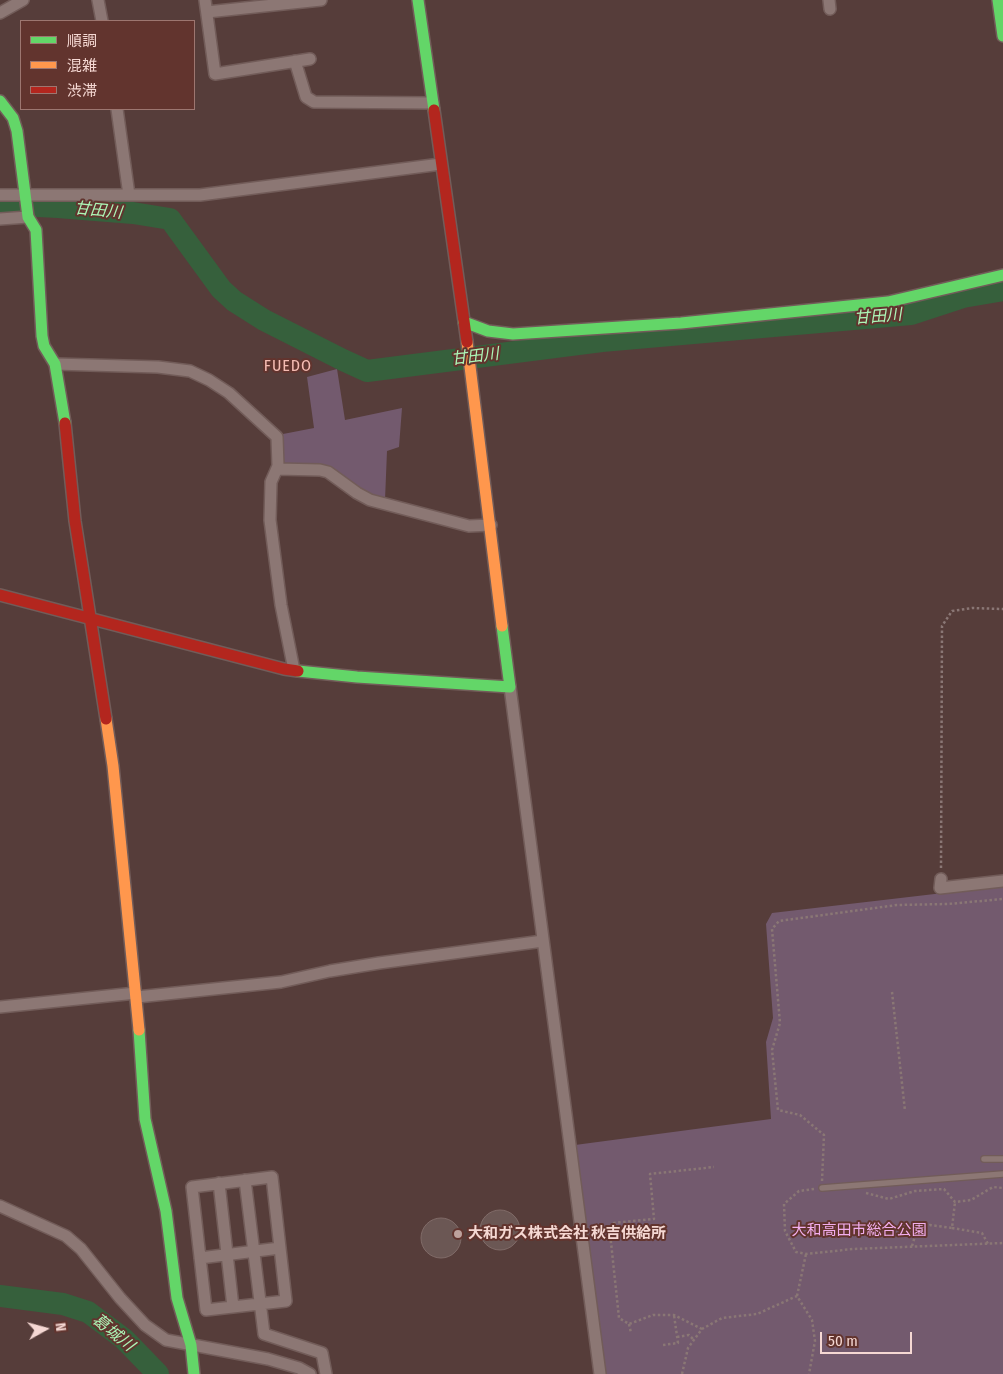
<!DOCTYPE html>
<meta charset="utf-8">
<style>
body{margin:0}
#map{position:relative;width:1003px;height:1374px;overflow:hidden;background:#563d3a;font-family:"Fira Sans Condensed","Noto Sans JP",sans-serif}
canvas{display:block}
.legend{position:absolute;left:20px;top:20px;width:175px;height:90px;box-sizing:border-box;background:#62342e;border:1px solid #9d7670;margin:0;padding:6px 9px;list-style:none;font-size:15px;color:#f5d8d3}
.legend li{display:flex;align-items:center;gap:10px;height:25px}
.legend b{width:25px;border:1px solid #9d7670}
.north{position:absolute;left:20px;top:1304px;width:50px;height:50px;-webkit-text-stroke:4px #62342e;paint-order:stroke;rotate:83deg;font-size:14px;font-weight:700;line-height:20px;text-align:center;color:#f5d8d3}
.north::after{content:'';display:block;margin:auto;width:18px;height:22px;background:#f5d8d3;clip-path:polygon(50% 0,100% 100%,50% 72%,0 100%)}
.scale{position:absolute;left:820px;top:1332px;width:92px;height:22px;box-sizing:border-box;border:2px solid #f5d8d3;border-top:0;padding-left:6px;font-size:15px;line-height:18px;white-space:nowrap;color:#f5d8d3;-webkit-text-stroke:4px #62342e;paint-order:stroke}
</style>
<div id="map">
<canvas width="1003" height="1374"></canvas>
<ul class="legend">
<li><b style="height:6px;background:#63d668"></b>順調</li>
<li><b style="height:6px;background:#ff974d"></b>混雑</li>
<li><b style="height:6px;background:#b3261e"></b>渋滞</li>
</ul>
<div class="north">N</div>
<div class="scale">50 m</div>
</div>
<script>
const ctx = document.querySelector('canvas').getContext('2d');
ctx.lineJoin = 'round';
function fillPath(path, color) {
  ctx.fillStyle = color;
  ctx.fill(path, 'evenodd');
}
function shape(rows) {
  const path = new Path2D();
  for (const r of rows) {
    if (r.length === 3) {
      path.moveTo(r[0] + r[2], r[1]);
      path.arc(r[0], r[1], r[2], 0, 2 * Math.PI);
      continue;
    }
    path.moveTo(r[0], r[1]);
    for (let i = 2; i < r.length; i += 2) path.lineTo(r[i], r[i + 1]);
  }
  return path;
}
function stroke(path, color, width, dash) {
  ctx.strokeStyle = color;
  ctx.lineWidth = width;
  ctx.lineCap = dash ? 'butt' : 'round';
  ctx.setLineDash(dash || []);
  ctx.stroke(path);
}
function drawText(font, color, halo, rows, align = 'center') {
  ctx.font = font + ' "Fira Sans Condensed","Noto Sans JP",sans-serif';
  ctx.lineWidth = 4;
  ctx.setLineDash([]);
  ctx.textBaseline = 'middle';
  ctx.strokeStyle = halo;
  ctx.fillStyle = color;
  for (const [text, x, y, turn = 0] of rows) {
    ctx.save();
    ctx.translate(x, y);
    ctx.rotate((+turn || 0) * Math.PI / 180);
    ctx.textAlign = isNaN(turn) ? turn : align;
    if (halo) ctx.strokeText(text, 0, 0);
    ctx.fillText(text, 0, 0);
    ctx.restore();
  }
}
const green = shape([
 [337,369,345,420,402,408,399,447,387,451,385,500,364,491,329,466,284,464,283,459,283,434,314,428,307,377],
 [1003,886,1003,1374,606,1374,575,1145,771,1119,766,1042,773,1018,766,924,772,913]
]);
const river = shape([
 [0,206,19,205,58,207,133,213,170,219,221,289,234,301,264,320,343,360,367,371,602,341,911,314,963,297,1003,290],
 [0,1296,63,1304,88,1312,124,1339,158,1374]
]);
const building = shape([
 [500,1230,20],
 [441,1238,20]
]);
const path = shape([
 [941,868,942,626,952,611,972,608,1003,609],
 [892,992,905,1111],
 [822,1181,824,1135,800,1115,778,1110,772,1050,780,1023,772,929,779,921,897,905,948,904,1003,899],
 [814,1189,799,1191,784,1204,785,1231,796,1252,806,1254,853,1249,1003,1243],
 [866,1193,889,1199,915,1191,944,1189,955,1202,971,1200,993,1187,1003,1188],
 [952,1228,982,1233,988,1244],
 [912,1246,917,1230,930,1225,952,1228,955,1202],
 [797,1296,806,1254],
 [629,1324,631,1333],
 [702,1329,674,1315,653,1315,629,1324,619,1318,610,1233,614,1223,654,1219,650,1174,714,1167],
 [677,1337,689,1335,693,1339],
 [663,1345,678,1343,674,1315],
 [682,1374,688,1348,702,1329,722,1318,757,1314,797,1296,812,1320,815,1341,809,1374]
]);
const lane = shape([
 [984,1159,1003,1159],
 [822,1188,1003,1174]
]);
const street = shape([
 [98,0,102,21],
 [205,0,215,74,310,59],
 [829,0,830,9],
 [207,12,321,0],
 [0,13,23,0],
 [295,61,306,97,314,102,433,103],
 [117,109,129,195],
 [0,195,200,195,441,164],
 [0,219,28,217],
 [55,364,158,367,190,371,209,380,229,393,277,437,278,466,271,482,270,520,281,605,294,670],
 [277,469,320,470,328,472,357,493,370,500,469,526,491,525],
 [510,687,600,1374],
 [941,879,940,888,1003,881],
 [137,997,281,982,330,971,379,963,543,941],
 [0,1007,136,993],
 [272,1177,286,1301,206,1310,192,1187,272,1177],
 [245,1180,264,1334,322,1353,326,1374],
 [219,1183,233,1307],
 [0,1206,66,1236,81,1249,120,1298,145,1325,166,1340,268,1359,299,1368,310,1374],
 [200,1258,280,1248]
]);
const fast = shape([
 [418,0,434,110],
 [998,0,1003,36],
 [0,101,13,118,17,131,28,217,36,230,42,336,44,346,55,364,65,423],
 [464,322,488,331,513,334,681,323,888,302,1003,275],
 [298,671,357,677,510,687,502,626],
 [139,1030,145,1119,166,1211,177,1298,191,1345,194,1374]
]);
const slow = shape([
 [467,342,502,626],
 [106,719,113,766,139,1030]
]);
const jam = shape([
 [434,110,467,342],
 [65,423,75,521,106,719],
 [0,595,284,669,298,671]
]);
const markers = [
 [458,1234,5,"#bda29d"]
];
const parkNames = [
 ["大和高田市総合公園",859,1231]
];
const poiNames = [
 ["大和ガス株式会社 秋吉供給所",468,1234]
];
const waterNames = [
 ["甘田川",98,211,6],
 ["甘田川",878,317,-5],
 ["甘田川",475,357,-7],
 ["葛城川",113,1333,39]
];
const neighbourhoodNames = [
 ["FUEDO",288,367]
];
fillPath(green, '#735a6e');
stroke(river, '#36603c', 22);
fillPath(building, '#6b5754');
stroke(building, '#806b68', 1);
stroke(lane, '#725c59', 8);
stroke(street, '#725c59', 14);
stroke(fast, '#725c59', 14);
stroke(slow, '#725c59', 14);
stroke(jam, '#725c59', 14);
stroke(path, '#8a7775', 2.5, [2.5, 2.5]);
stroke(lane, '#8c7774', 5.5);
stroke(street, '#8c7774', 11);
stroke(fast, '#63d668', 11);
stroke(slow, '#ff974d', 11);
stroke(jam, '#b3261e', 11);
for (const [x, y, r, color] of markers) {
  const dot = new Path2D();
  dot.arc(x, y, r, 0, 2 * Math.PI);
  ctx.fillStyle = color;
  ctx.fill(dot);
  stroke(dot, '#62342e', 2);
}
drawText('15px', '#f2aeee', '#62342e', parkNames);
drawText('bold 15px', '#f5d8d3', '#62342e', poiNames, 'left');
drawText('italic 16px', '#acf6b7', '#62342e', waterNames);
ctx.letterSpacing = '1px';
drawText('16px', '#f5bcb3', '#62342e', neighbourhoodNames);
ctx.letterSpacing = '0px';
</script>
